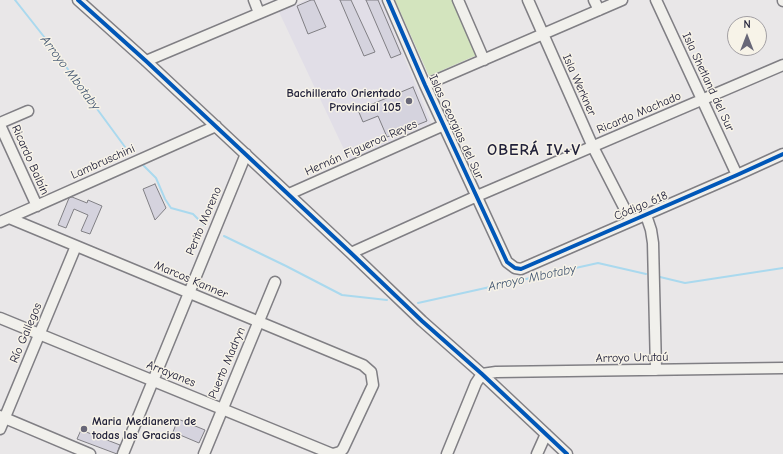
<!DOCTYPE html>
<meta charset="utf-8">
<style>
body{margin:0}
#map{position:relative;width:783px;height:454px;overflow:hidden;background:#e9e7e8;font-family:"Comic Neue",sans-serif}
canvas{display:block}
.north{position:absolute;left:727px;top:16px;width:40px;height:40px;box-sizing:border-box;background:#f7f3e8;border:1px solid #a29fa3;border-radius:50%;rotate:0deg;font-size:11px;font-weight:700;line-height:16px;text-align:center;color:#22223b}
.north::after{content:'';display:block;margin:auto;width:14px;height:18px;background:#686778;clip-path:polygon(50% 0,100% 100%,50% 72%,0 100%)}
</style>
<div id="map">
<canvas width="783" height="454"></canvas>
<div class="north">N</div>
</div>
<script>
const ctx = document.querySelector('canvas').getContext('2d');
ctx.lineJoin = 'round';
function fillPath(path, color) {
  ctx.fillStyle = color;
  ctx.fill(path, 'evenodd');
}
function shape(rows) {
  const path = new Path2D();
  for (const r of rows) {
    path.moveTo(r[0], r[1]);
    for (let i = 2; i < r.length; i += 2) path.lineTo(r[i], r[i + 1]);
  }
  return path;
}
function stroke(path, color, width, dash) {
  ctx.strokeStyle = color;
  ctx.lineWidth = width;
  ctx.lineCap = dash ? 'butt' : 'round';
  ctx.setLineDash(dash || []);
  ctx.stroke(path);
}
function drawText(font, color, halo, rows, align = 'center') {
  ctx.font = font + ' "Comic Neue",sans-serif';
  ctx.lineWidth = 3;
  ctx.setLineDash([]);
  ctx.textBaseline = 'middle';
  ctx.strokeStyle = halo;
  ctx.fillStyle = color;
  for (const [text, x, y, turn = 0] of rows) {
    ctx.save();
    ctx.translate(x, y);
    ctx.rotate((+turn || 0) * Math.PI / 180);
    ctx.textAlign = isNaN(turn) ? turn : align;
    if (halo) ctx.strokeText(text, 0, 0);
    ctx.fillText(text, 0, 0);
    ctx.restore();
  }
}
const built = shape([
 [306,0,381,0,431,123,349,160,279,12]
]);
const green = shape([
 [395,0,453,0,477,55,429,76]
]);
const stream = shape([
 [15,0,45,38,125,147],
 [142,164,156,178,165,199,171,208,193,214,204,225],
 [224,236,286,266,342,295,387,300],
 [660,277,685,283,783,268],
 [418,303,598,263,646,274]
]);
const building = shape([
 [311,0,314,0,326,27,308,34,297,6,311,0],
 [340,0,351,0,375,52,364,56,340,0],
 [366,0,378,0,401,54,391,58,366,0],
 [413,87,427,121,387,137,378,116,363,122,358,110,413,87],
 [155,184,166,208,155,220,143,189,155,184],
 [72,197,87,203,88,200,102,206,90,234,81,231,88,215,74,209,66,228,58,225,69,198,72,197],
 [178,419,205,430,199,443,173,432,178,419],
 [81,430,120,445,117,454,77,439,81,430]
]);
const minor = shape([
 [78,0,146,61,351,253,422,321,482,374,567,454],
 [254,0,259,13],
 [388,0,425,85,507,262,515,268,521,269,737,175,783,154],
 [458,0,484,60],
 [528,0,593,147,631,221],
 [594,0,599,10],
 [656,0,737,175],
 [783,0,783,1],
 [146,61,291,0],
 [425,85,622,0],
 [0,123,28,111],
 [0,125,37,206],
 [289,194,444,125],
 [646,215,651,230,653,243,656,370],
 [9,218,363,365,371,372,373,385,343,449,340,452,333,454],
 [0,222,216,126],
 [351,253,477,196,783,65],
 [0,318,332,454],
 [482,374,496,372,783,368],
 [0,416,90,454],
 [0,429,76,246],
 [123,454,246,154],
 [204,454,275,282],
 [447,454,476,383,482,374],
 [537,454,546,434]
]);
const cycleway = shape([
 [78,0,146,61,351,253,422,321,482,374,567,454],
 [388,0,425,85,507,262,515,268,521,269,737,175,783,154]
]);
const markers = [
 [409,101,4,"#686778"],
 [84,429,4,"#686778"]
];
const streetNames = [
 ["Isla Shetland del Sur",708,82,65],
 ["Isla Werkner",579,85,66],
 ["Ricardo Machado",639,113,-23],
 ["Islas Georgias del Sur",456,127,65],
 ["Hernán Figueroa Reyes",361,148,-24],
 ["Ricardo Balbín",30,160,66],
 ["Lambruschini",103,162,-24],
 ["Código 618",641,206,-23],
 ["Perito Moreno",204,221,-67],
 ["Marcos Kanner",191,280,23],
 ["Río Gallegos",26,333,-67],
 ["Arroyo Urutaú",632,358,-1],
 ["Puerto Madryn",227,363,-67],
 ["Arrayanes",171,374,22]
];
const poiNames = [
 ["Bachillerato Orientado",401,94],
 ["Provincial 105",401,108],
 ["Maria Medianera de",92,422,"left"],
 ["todas las Gracias",92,436,"left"]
];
const waterNames = [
 ["Arroyo Mbotaby",70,73,53],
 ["Arroyo Mbotaby",532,278,-12]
];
const districtNames = [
 ["OBERÁ IV+V",534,150]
];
fillPath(built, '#e1dee7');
fillPath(green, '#d3e4be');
stroke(stream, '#aad9ee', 2);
fillPath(building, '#d5d3de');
stroke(building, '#807f84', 1);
stroke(minor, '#807f84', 13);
stroke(minor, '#f1f0ec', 10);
stroke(cycleway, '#0057b8', 4);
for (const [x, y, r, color] of markers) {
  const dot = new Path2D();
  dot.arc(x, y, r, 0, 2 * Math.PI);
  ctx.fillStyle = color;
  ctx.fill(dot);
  stroke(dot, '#f7f3e8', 1.5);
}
drawText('12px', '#22223b', '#f7f3e8', streetNames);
drawText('bold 12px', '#22223b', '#f7f3e8', poiNames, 'right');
drawText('italic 13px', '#435772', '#f7f3e8', waterNames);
ctx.letterSpacing = '1px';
drawText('bold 16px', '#22223b', '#f7f3e8', districtNames);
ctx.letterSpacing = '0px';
</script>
